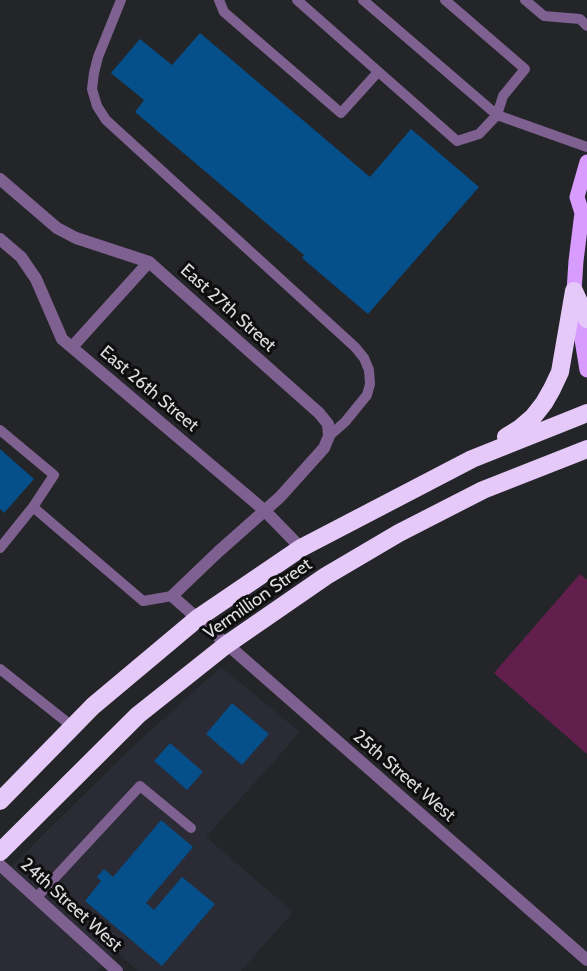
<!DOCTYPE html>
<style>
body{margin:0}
canvas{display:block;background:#242528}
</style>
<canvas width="587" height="971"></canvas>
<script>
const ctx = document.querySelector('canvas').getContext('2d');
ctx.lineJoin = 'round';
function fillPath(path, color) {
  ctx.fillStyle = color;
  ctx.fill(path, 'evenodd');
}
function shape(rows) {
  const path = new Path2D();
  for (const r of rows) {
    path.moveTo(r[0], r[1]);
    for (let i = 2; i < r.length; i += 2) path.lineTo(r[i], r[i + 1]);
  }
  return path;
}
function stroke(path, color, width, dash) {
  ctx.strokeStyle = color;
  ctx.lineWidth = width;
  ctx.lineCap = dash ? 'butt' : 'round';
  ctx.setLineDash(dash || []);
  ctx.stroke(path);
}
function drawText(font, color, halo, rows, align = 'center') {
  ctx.font = font + ' Cabin,sans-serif';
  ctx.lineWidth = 6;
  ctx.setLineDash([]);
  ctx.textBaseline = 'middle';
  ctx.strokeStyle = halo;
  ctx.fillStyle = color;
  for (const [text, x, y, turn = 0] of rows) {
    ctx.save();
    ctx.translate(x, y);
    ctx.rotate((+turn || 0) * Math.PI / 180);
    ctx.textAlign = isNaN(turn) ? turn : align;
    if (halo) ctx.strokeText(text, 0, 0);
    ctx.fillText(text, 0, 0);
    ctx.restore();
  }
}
const built = shape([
 [221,667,300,732,206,837,293,912,241,971,138,971,117,952,97,971,0,971,0,875,12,866,127,752]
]);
const green = shape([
 [580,574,587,580,587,754,494,673]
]);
const building = shape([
 [200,33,370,177,411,129,479,187,368,314,302,258,304,255,135,112,144,100,111,73,140,39,172,65],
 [0,449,34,479,4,513,0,509],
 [232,703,269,734,242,765,206,734],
 [170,743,203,772,187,790,154,761],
 [161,820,193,847,146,903,154,910,182,877,215,904,162,966,85,901,101,881,97,877,104,869,113,877]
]);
const lane = shape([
 [121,0,98,57,94,73,92,89,97,106,106,120,355,347,364,358,369,370,370,384,367,395,345,422,329,436],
 [219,0,224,12,341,113,378,72],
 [297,0,457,141,479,134,497,115,503,96,525,69,445,0],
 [363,0,497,115,587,147],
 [525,0,544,16,580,19,587,26],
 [0,430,54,475,33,507,0,548],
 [33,507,143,601,172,596],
 [0,669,73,727],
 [36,898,140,786,191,828]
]);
const street = shape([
 [0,179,57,228,76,238,149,262,319,413,328,424,329,436,324,448,280,497,218,552,172,596,587,960],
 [0,239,21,257,36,279,62,339,264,510,301,548],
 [72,347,149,262],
 [0,865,117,971]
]);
const primary = shape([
 [587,162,577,197,582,213,576,261,574,291,587,370]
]);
const highway = shape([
 [574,291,587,319],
 [506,437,519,429,533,417,544,403,552,389,560,372,574,291],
 [0,801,93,706,198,618,301,548,472,459,587,413],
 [0,852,138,715,226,645,326,576,399,533,483,490,587,449]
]);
const streetNames = [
 ["East 27th Street",228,308,42],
 ["East 26th Street",149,389,40],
 ["Vermillion Street",258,599,-35],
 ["25th Street West",404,776,41],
 ["24th Street West",71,905,42]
];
fillPath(built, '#2a2b34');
fillPath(green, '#621f4e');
fillPath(building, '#054f8a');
stroke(lane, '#7e6190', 10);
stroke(street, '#7e6190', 12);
stroke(primary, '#d89bfe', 15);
stroke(highway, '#e5c9f9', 18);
drawText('18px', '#dcdddf', '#0e0e0f', streetNames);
</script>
